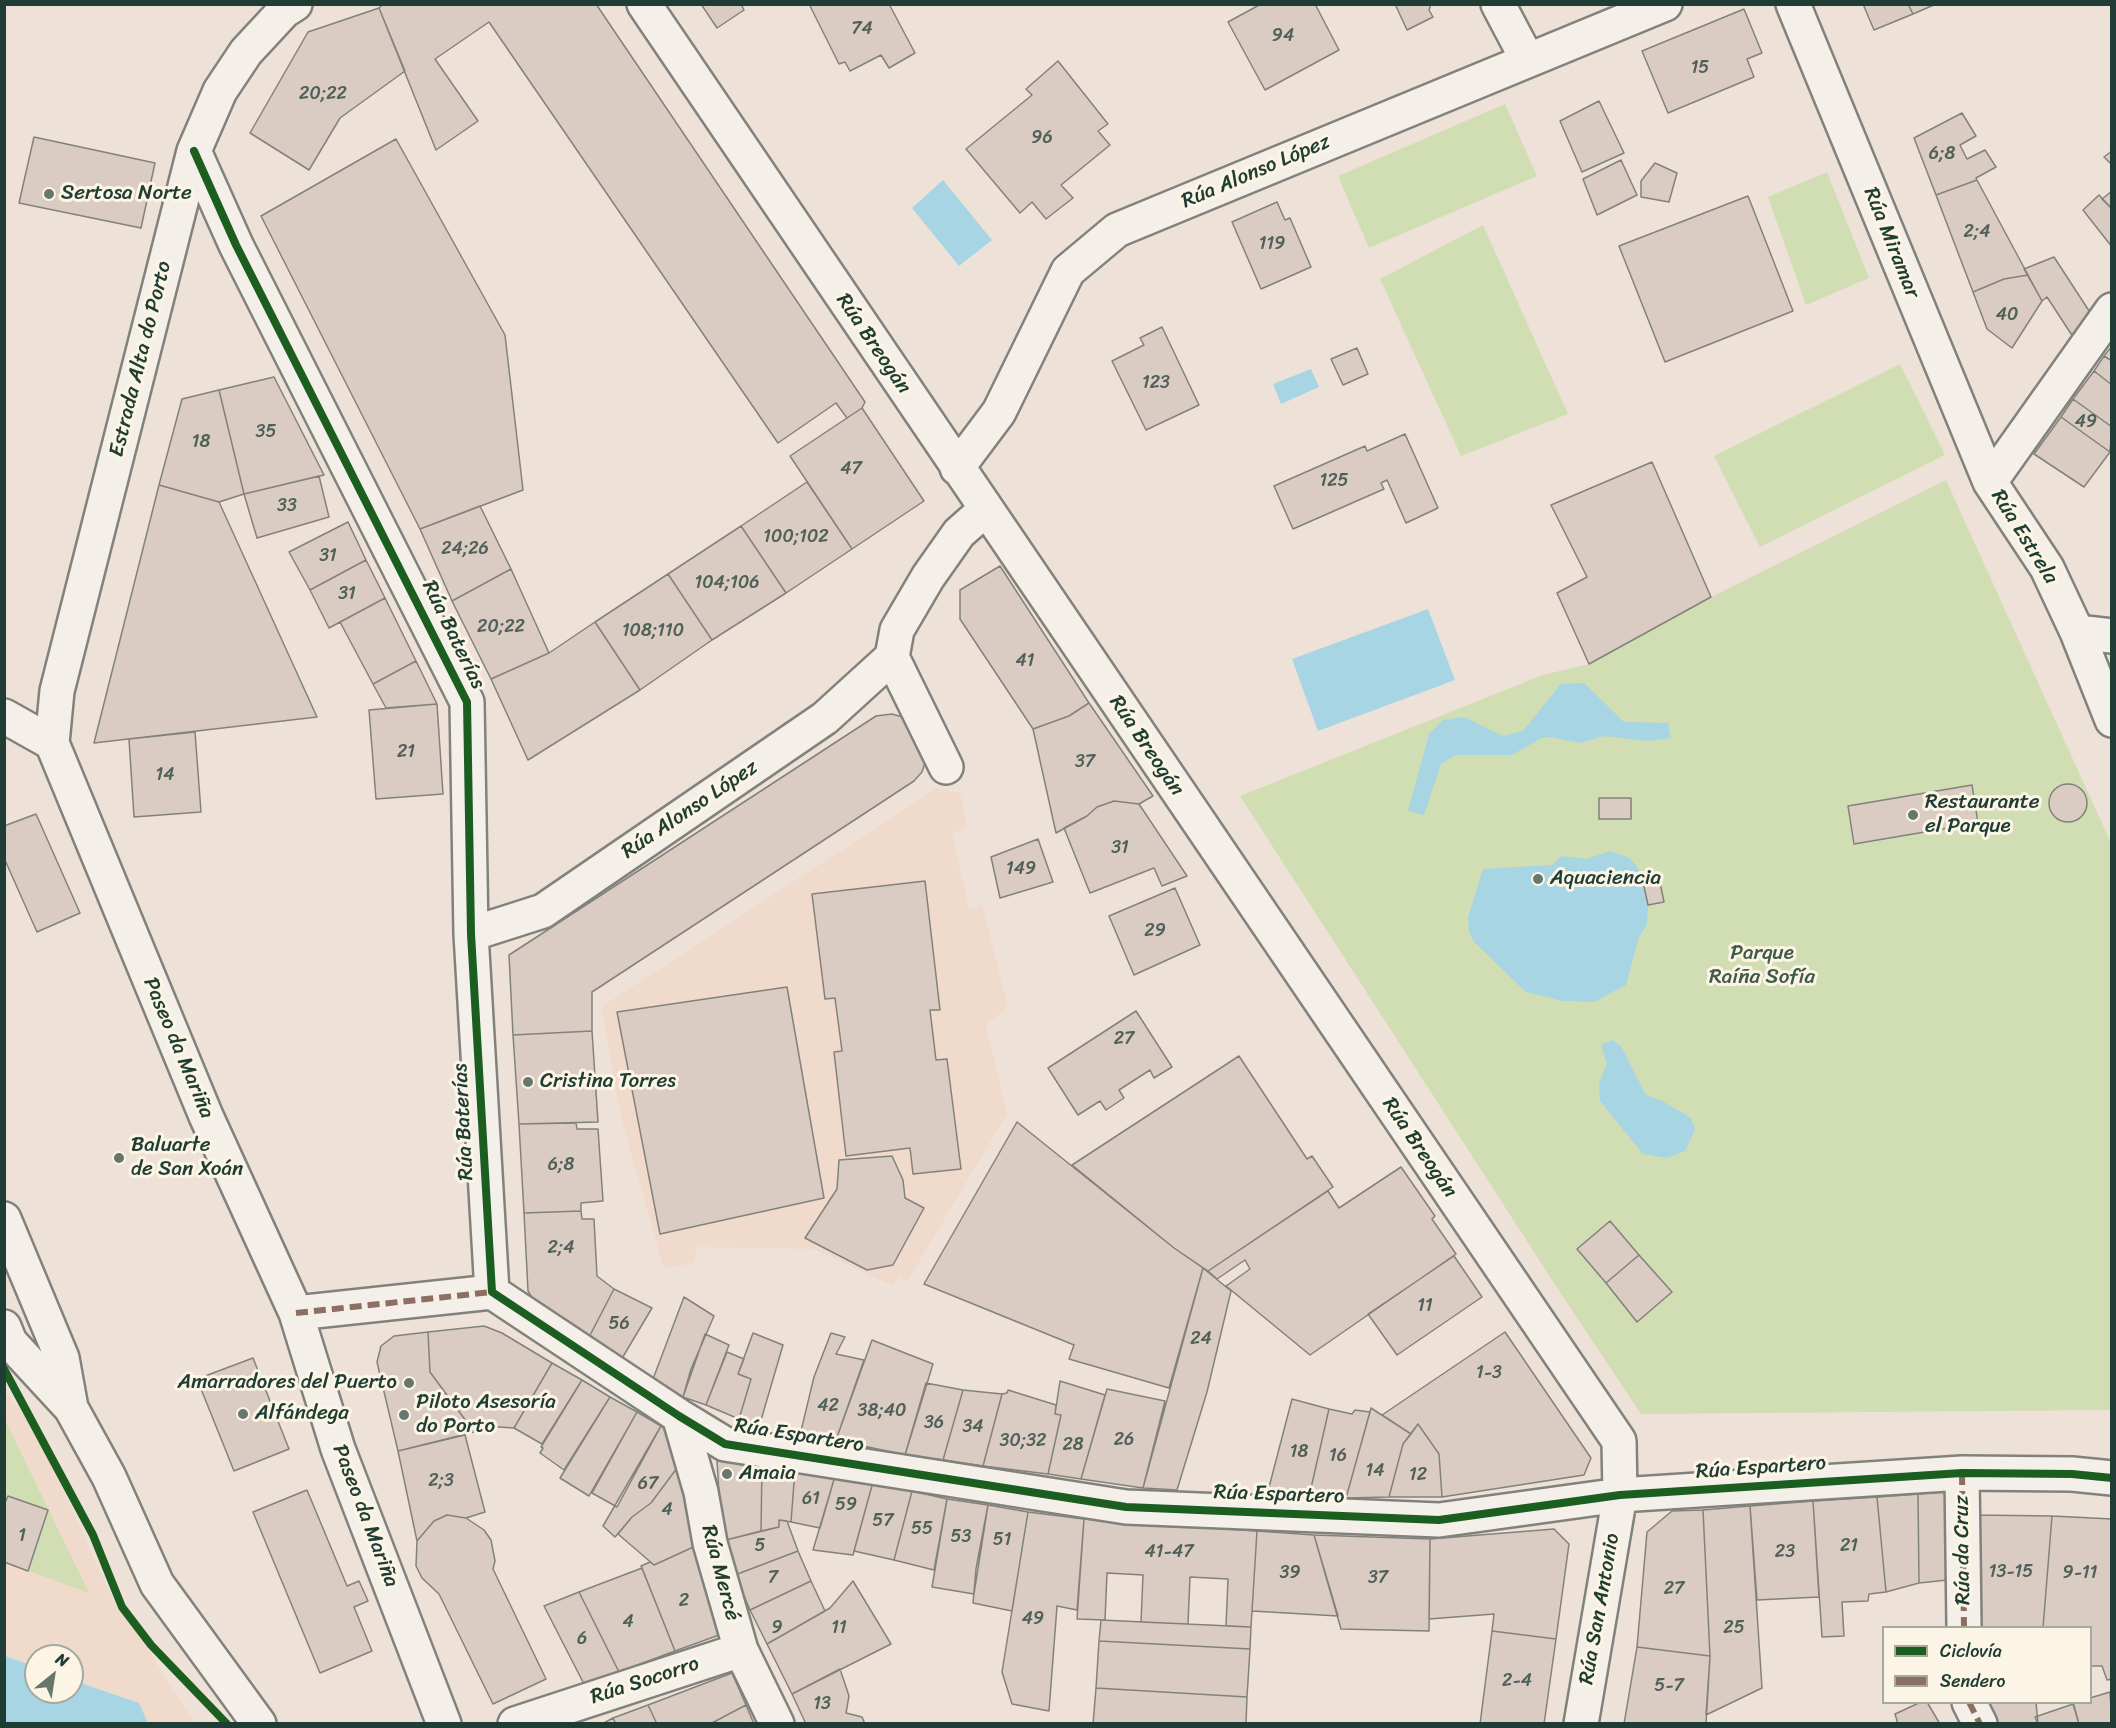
<!DOCTYPE html>
<meta charset="utf-8">
<style>
body{margin:0}
#map{position:relative;width:2116px;height:1728px;overflow:hidden;background:#eee2d8;font-family:Sriracha,sans-serif}
canvas{display:block}
.frame{position:absolute;inset:0;border:6px solid #1f3d34;pointer-events:none}
.legend{position:absolute;left:1882px;top:1626px;width:210px;height:78px;box-sizing:border-box;background:#fcf5e5;border:2px solid #a4ab9e;margin:0;padding:8px 10px;list-style:none;font-size:18px;color:#1f3d34}
.legend li{display:flex;align-items:center;gap:12px;height:30px}
.legend b{width:30px;border:2px solid #a4ab9e}
.north{position:absolute;left:24px;top:1644px;width:60px;height:60px;box-sizing:border-box;background:#fcf5e5;border:2px solid #a4ab9e;border-radius:50%;rotate:30deg;font-size:16px;font-weight:700;line-height:24px;text-align:center;color:#1f3d34}
.north::after{content:'';display:block;margin:auto;width:21px;height:27px;background:#67776d;clip-path:polygon(50% 0,100% 100%,50% 72%,0 100%)}
</style>
<div id="map">
<canvas width="2116" height="1728"></canvas>
<div class="frame"></div>
<ul class="legend">
<li><b style="height:8px;background:#1b5e20"></b>Ciclovía</li>
<li><b style="height:8px;background:#8d6e63"></b>Sendero</li>
</ul>
<div class="north">N</div>
</div>
<script>
const ctx = document.querySelector('canvas').getContext('2d');
ctx.lineJoin = 'round';
function fillPath(path, color) {
  ctx.fillStyle = color;
  ctx.fill(path, 'evenodd');
}
function shape(rows) {
  const path = new Path2D();
  for (const r of rows) {
    if (r.length === 3) {
      path.moveTo(r[0] + r[2], r[1]);
      path.arc(r[0], r[1], r[2], 0, 2 * Math.PI);
      continue;
    }
    path.moveTo(r[0], r[1]);
    for (let i = 2; i < r.length; i += 2) path.lineTo(r[i], r[i + 1]);
  }
  return path;
}
function stroke(path, color, width, dash) {
  ctx.strokeStyle = color;
  ctx.lineWidth = width;
  ctx.lineCap = dash ? 'butt' : 'round';
  ctx.setLineDash(dash || []);
  ctx.stroke(path);
}
function drawText(font, color, halo, rows, align = 'center') {
  ctx.font = font + ' Sriracha,sans-serif';
  ctx.lineWidth = 6;
  ctx.setLineDash([]);
  ctx.textBaseline = 'middle';
  ctx.strokeStyle = halo;
  ctx.fillStyle = color;
  for (const [text, x, y, turn = 0] of rows) {
    ctx.save();
    ctx.translate(x, y);
    ctx.rotate((+turn || 0) * Math.PI / 180);
    ctx.textAlign = isNaN(turn) ? turn : align;
    if (halo) ctx.strokeText(text, 0, 0);
    ctx.fillText(text, 0, 0);
    ctx.restore();
  }
}
const built = shape([
 [937,788,960,793,967,826,952,834,969,909,982,905,1008,1007,986,1025,1007,1114,907,1282,899,1275,893,1286,814,1249,697,1247,693,1263,664,1269,622,1121,601,1007],
 [4,1391,35,1427,114,1603,151,1654,194,1723,148,1723,139,1703,72,1680,72,1656,36,1656,36,1667,5,1656]
]);
const green = shape([
 [1505,104,1537,176,1369,248,1338,176],
 [1827,172,1869,278,1806,305,1768,197],
 [1483,225,1568,414,1461,456,1380,279],
 [1900,364,1945,455,1760,547,1714,456],
 [1946,480,2111,843,2111,1410,1641,1414,1552,1280,1240,796,1543,675,1589,664,1711,597],
 [5,1420,89,1593,5,1562]
]);
const water = shape([
 [943,180,992,240,959,266,912,208],
 [1311,369,1319,387,1281,404,1273,384],
 [1428,609,1455,680,1318,731,1292,659],
 [1584,683,1624,722,1668,723,1671,738,1648,741,1604,736,1580,743,1550,737,1542,738,1512,755,1455,755,1441,764,1424,815,1408,811,1429,734,1443,720,1464,717,1503,736,1523,731,1561,684],
 [1611,851,1629,858,1638,868,1648,905,1647,924,1639,937,1626,985,1594,1002,1563,1001,1526,992,1474,942,1469,932,1468,917,1483,869,1552,865,1562,856,1586,859],
 [1612,1040,1621,1046,1646,1095,1662,1101,1691,1118,1695,1130,1685,1151,1667,1158,1643,1154,1600,1101,1599,1083,1607,1064,1601,1045],
 [5,1656,36,1667,36,1692,72,1692,72,1680,139,1703,148,1723,5,1723]
]);
const building = shape([
 [383,4,596,4,865,402,862,408,847,418,836,403,778,443,489,22,435,59,478,121,436,150,379,8,383,4],
 [701,4,741,4,744,10,717,28,701,4],
 [809,4,889,4,915,53,889,68,881,55,850,71,845,62,839,64,809,4],
 [1261,4,1315,4,1339,50,1265,90,1228,22,1261,4],
 [1395,4,1431,4,1429,10,1433,17,1407,30,1395,4],
 [1863,4,1908,4,1913,14,1874,30,1863,4],
 [1908,4,1936,4,1913,14,1908,4],
 [379,8,405,71,340,118,309,170,250,133,308,32,379,8],
 [1744,9,1762,53,1747,59,1754,77,1668,113,1642,51,1744,9],
 [1058,61,1108,124,1098,131,1110,145,1061,185,1073,198,1046,219,1032,202,1020,213,966,149,1032,95,1026,89,1058,61],
 [1599,101,1624,153,1582,172,1560,121,1599,101],
 [1962,113,1976,136,1960,145,1967,159,1985,150,1996,167,1976,178,1977,180,1936,195,1914,138,1962,113],
 [34,137,155,163,141,228,19,203,34,137],
 [396,139,505,335,523,490,420,529,261,216,396,139],
 [2112,151,2112,165,2104,157,2112,151],
 [1621,160,1637,195,1597,215,1583,179,1621,160],
 [1655,163,1677,173,1669,202,1641,197,1641,181,1655,163],
 [1977,180,2028,275,2004,279,1973,292,1936,195,1977,180],
 [2112,191,2112,209,2102,199,2112,191],
 [2099,195,2112,209,2112,247,2083,210,2099,195],
 [1748,196,1793,311,1665,362,1619,246,1748,196],
 [1277,202,1285,220,1290,218,1311,267,1261,289,1232,222,1277,202],
 [2054,257,2095,320,2077,343,2047,297,2042,301,2024,269,2054,257],
 [2028,275,2042,301,2012,348,1987,329,1973,292,2004,279,2028,275],
 [1162,327,1199,405,1146,430,1112,361,1144,345,1140,338,1162,327],
 [2112,346,2112,361,2104,356,2112,346],
 [1357,348,1368,374,1343,385,1331,359,1357,348],
 [2104,356,2112,361,2112,385,2094,371,2104,356],
 [2094,371,2112,385,2112,427,2073,399,2094,371],
 [274,377,324,475,244,494,219,390,274,377],
 [219,390,244,494,219,502,159,485,182,399,219,390],
 [2073,399,2112,427,2110,452,2061,417,2073,399],
 [862,408,924,501,852,549,790,456,862,408],
 [2061,417,2110,452,2084,487,2034,454,2061,417],
 [1405,434,1438,508,1406,523,1387,480,1381,483,1384,489,1293,529,1274,486,1365,446,1367,451,1405,434],
 [1652,462,1711,597,1589,664,1557,593,1587,577,1551,505,1652,462],
 [319,476,329,517,257,538,244,494,319,476],
 [807,482,852,549,786,593,741,526,807,482],
 [159,485,219,502,317,717,94,743,159,485],
 [480,506,511,569,452,601,420,529,480,506],
 [348,522,366,560,310,590,289,552,348,522],
 [741,526,786,593,712,640,668,574,741,526],
 [366,560,385,598,329,628,310,590,366,560],
 [1000,566,1089,703,1069,716,1033,729,960,619,960,590,1000,566],
 [511,569,549,653,491,679,452,601,511,569],
 [668,574,712,640,640,690,595,622,668,574],
 [385,598,416,661,373,684,340,622,385,598],
 [595,622,640,690,528,760,491,679,549,653,595,622],
 [416,661,437,704,386,708,373,684,416,661],
 [1089,703,1153,796,1139,804,1114,801,1097,807,1087,816,1056,833,1033,729,1069,716,1089,703],
 [437,704,443,794,376,799,369,710,437,704],
 [892,714,906,718,926,760,922,772,914,781,592,992,592,1031,513,1035,509,955,876,716,892,714],
 [195,732,201,812,134,817,129,739,195,732],
 [2068,803,19],
 [1972,785,1978,823,1854,844,1848,806,1972,785],
 [1599,798,1631,798,1631,819,1599,819,1599,798],
 [1114,801,1139,804,1187,876,1162,886,1154,868,1090,893,1064,828,1087,816,1097,807,1114,801],
 [36,814,80,913,37,932,4,858,4,826,36,814],
 [1038,839,1053,882,1000,898,991,857,1038,839],
 [1658,873,1664,902,1648,905,1642,877,1658,873],
 [925,881,940,1010,930,1010,936,1060,947,1059,961,1169,913,1174,910,1148,846,1156,834,1052,842,1051,835,998,825,999,812,894,925,881],
 [1175,888,1200,945,1134,975,1109,916,1175,888],
 [787,987,824,1198,660,1234,617,1012,787,987],
 [1136,1011,1172,1067,1154,1078,1150,1070,1119,1090,1124,1098,1106,1110,1100,1101,1078,1115,1048,1068,1136,1011],
 [592,1031,598,1122,519,1124,513,1035,592,1031],
 [1239,1056,1307,1159,1312,1156,1333,1187,1208,1271,1174,1248,1072,1165,1239,1056],
 [1017,1122,1174,1248,1203,1268,1169,1388,1069,1359,1074,1345,924,1284,1017,1122],
 [576,1123,577,1129,598,1129,603,1201,581,1203,581,1211,524,1213,519,1124,576,1123],
 [892,1156,903,1180,905,1198,924,1208,893,1265,867,1270,805,1238,837,1189,839,1160,892,1156],
 [1401,1167,1435,1216,1432,1219,1456,1254,1310,1355,1226,1286,1250,1269,1245,1260,1217,1279,1208,1271,1328,1191,1339,1208,1401,1167],
 [581,1211,582,1219,594,1219,597,1276,614,1289,587,1341,541,1312,528,1291,524,1213,581,1211],
 [1610,1221,1639,1255,1606,1283,1577,1249,1610,1221],
 [1639,1255,1672,1292,1637,1322,1606,1283,1639,1255],
 [1454,1256,1482,1297,1397,1355,1368,1314,1454,1256],
 [1203,1268,1231,1291,1207,1392,1177,1490,1143,1488,1203,1268],
 [614,1289,652,1308,621,1360,587,1341,614,1289],
 [684,1297,714,1316,691,1369,683,1397,653,1379,684,1297],
 [484,1326,502,1333,552,1363,514,1428,469,1425,430,1372,428,1332,484,1326],
 [428,1332,430,1372,474,1432,398,1451,377,1362,381,1346,394,1336,428,1332],
 [1505,1332,1591,1458,1584,1475,1442,1497,1439,1454,1418,1424,1411,1434,1382,1415,1505,1332],
 [753,1333,783,1345,759,1427,739,1419,751,1379,738,1374,753,1333],
 [831,1333,845,1337,836,1354,864,1360,836,1440,800,1435,814,1377,831,1333],
 [705,1334,729,1345,706,1405,683,1397,705,1334],
 [872,1340,933,1364,905,1455,836,1440,872,1340],
 [727,1352,744,1359,738,1374,751,1379,739,1419,706,1405,727,1352],
 [253,1358,289,1449,234,1471,197,1379,253,1358],
 [552,1363,582,1380,542,1444,514,1428,552,1363],
 [582,1380,610,1397,564,1470,540,1453,543,1448,541,1447,582,1380],
 [1060,1381,1105,1395,1081,1479,1048,1474,1061,1415,1055,1414,1060,1381],
 [926,1383,963,1390,943,1460,905,1455,926,1383],
 [1107,1389,1165,1401,1143,1488,1081,1479,1107,1389],
 [963,1390,1002,1394,983,1466,943,1460,963,1390],
 [1008,1390,1056,1405,1055,1414,1061,1415,1048,1474,983,1466,1002,1394,1007,1393,1008,1390],
 [610,1397,637,1412,589,1496,560,1478,610,1397],
 [1292,1399,1329,1409,1309,1497,1267,1495,1292,1399],
 [1371,1408,1411,1434,1403,1444,1389,1497,1346,1498,1371,1408],
 [1329,1409,1352,1414,1355,1410,1370,1412,1346,1498,1309,1497,1329,1409],
 [637,1412,661,1426,617,1507,592,1493,637,1412],
 [1418,1424,1439,1454,1442,1497,1389,1497,1403,1444,1418,1424],
 [661,1426,669,1431,680,1464,651,1503,632,1517,615,1537,603,1526,661,1426],
 [465,1435,485,1512,466,1518,447,1515,434,1521,417,1541,398,1451,465,1435],
 [717,1461,762,1466,761,1531,722,1541,717,1461],
 [680,1464,700,1544,654,1565,618,1534,632,1517,651,1503,680,1464],
 [762,1466,795,1470,791,1522,779,1520,779,1527,761,1531,762,1466],
 [795,1470,835,1476,820,1528,791,1522,795,1470],
 [835,1476,873,1482,853,1555,813,1550,835,1476],
 [873,1482,912,1491,894,1560,854,1551,873,1482],
 [307,1490,347,1586,359,1581,368,1601,354,1607,372,1651,320,1673,253,1512,307,1490],
 [912,1491,947,1499,934,1570,894,1560,912,1491],
 [1957,1491,1957,1579,1919,1583,1918,1494,1957,1491],
 [1918,1494,1919,1583,1886,1592,1877,1497,1918,1494],
 [8,1496,48,1510,28,1571,4,1562,4,1505,8,1496],
 [1877,1497,1886,1592,1869,1594,1868,1601,1842,1602,1844,1636,1822,1637,1813,1501,1877,1497],
 [947,1499,988,1505,974,1594,932,1587,947,1499],
 [1813,1501,1819,1597,1757,1600,1750,1506,1813,1501],
 [988,1505,1028,1512,1012,1611,973,1603,976,1569,988,1505],
 [1750,1506,1762,1688,1706,1715,1710,1656,1703,1510,1750,1506],
 [1703,1510,1710,1656,1637,1647,1647,1532,1672,1511,1703,1510],
 [1028,1512,1084,1519,1077,1610,1057,1606,1049,1711,1012,1704,1002,1672,1028,1512],
 [447,1515,466,1518,484,1530,491,1540,495,1561,493,1569,546,1679,493,1704,439,1594,422,1578,416,1566,417,1541,434,1521,447,1515],
 [1976,1515,2052,1516,2043,1628,1974,1628,1976,1515],
 [2052,1516,2112,1519,2112,1679,2107,1680,2102,1666,2090,1666,2090,1628,2043,1628,2052,1516],
 [1084,1519,1257,1531,1251,1627,1226,1626,1228,1579,1190,1577,1188,1624,1141,1622,1143,1575,1107,1573,1105,1620,1077,1619,1084,1519],
 [779,1520,787,1521,798,1551,735,1575,722,1541,779,1527,779,1520],
 [1554,1529,1569,1544,1556,1639,1492,1631,1494,1614,1429,1619,1430,1539,1554,1529],
 [1257,1531,1314,1535,1338,1616,1252,1611,1257,1531],
 [1314,1535,1430,1539,1429,1631,1341,1629,1314,1535],
 [700,1544,719,1635,675,1651,641,1566,650,1562,654,1565,700,1544],
 [798,1551,811,1581,750,1610,735,1575,798,1551],
 [642,1568,675,1651,619,1672,579,1592,642,1568],
 [811,1581,825,1611,767,1644,750,1610,811,1581],
 [853,1581,891,1644,792,1694,767,1644,830,1608,853,1581],
 [579,1592,619,1672,585,1686,544,1606,579,1592],
 [1101,1620,1251,1627,1250,1649,1099,1641,1101,1620],
 [1492,1631,1556,1639,1544,1724,1480,1724,1492,1631],
 [1099,1641,1250,1649,1247,1697,1096,1688,1099,1641],
 [1637,1647,1710,1656,1706,1724,1624,1724,1637,1647],
 [840,1669,849,1696,846,1713,862,1717,865,1724,806,1724,792,1694,840,1669],
 [732,1673,746,1705,710,1724,657,1724,648,1705,732,1673],
 [1096,1688,1247,1697,1246,1724,1093,1724,1096,1688],
 [2110,1692,2112,1724,2079,1724,2073,1702,2090,1702,2090,1698,2110,1692],
 [1921,1702,1927,1702,1940,1724,1898,1724,1895,1714,1921,1702],
 [1987,1702,2036,1702,2038,1724,1988,1724,1987,1702],
 [2073,1704,2079,1724,2038,1724,2035,1717,2073,1704],
 [648,1705,657,1724,616,1724,613,1718,648,1705],
 [746,1705,754,1724,710,1724,746,1705],
 [613,1718,616,1724,602,1724,613,1718]
]);
const minor = shape([
 [295,4,284,11,246,52,220,91,194,151,57,691,52,743,206,1116,296,1313,338,1449,444,1724],
 [644,4,1619,1441,1620,1495,1581,1724],
 [1498,4,1527,59],
 [1793,4,1990,482,2047,568,2077,632,2112,720],
 [194,151,236,245,467,702,471,934,492,1292],
 [957,468,999,412,1068,271,1117,230,1665,4],
 [1990,482,2112,310],
 [2077,632,2112,636],
 [4,716,52,743],
 [946,767,892,657,897,630,928,577,959,533,985,510],
 [471,934,543,911,825,718,892,657],
 [296,1313,492,1292,679,1416,725,1444,1126,1507,1439,1520,1620,1495,1962,1473,2072,1474,2112,1478],
 [679,1416,701,1492,710,1543,741,1650,777,1724],
 [1962,1473,1964,1628],
 [1969,1702,1980,1724],
 [515,1724,741,1650]
]);
const major = shape([
 [4,1219,62,1358,71,1408],
 [4,1327,10,1342,71,1408,109,1477,157,1584,259,1724]
]);
const quiet = shape([
 [296,1313,492,1292],
 [1962,1473,1964,1628],
 [1969,1702,1980,1724]
]);
const cycleway = shape([
 [194,151,236,245,467,702,471,934,492,1292,679,1416,725,1444,1126,1507,1439,1520,1620,1495,1962,1473,2072,1474,2112,1478],
 [4,1369,93,1535,122,1607,151,1645,227,1724]
]);
const markers = [
 [49,194,6,"#67776d"],
 [1913,815,6,"#67776d"],
 [1538,879,6,"#67776d"],
 [528,1082,6,"#67776d"],
 [119,1158,6,"#67776d"],
 [409,1383,6,"#67776d"],
 [243,1414,6,"#67776d"],
 [404,1415,6,"#67776d"],
 [727,1474,6,"#67776d"]
];
const numberNames = [
 ["74",862,29],
 ["94",1283,36],
 ["15",1700,68],
 ["20;22",323,94],
 ["96",1042,138],
 ["6;8",1942,154],
 ["2;4",1977,232],
 ["119",1272,244],
 ["40",2007,315],
 ["123",1156,383],
 ["49",2086,422],
 ["35",266,432],
 ["18",201,442],
 ["47",851,469],
 ["125",1334,481],
 ["33",287,506],
 ["100;102",796,537],
 ["24;26",465,549],
 ["31",328,556],
 ["104;106",727,583],
 ["31",347,594],
 ["20;22",501,627],
 ["108;110",653,631],
 ["41",1025,661],
 ["21",406,752],
 ["37",1085,762],
 ["14",165,775],
 ["31",1120,848],
 ["149",1021,869],
 ["29",1155,931],
 ["27",1124,1039],
 ["6;8",561,1165],
 ["2;4",561,1248],
 ["11",1425,1306],
 ["56",619,1324],
 ["24",1201,1339],
 ["1-3",1489,1373],
 ["42",828,1406],
 ["38;40",882,1411],
 ["36",934,1423],
 ["34",973,1427],
 ["26",1124,1440],
 ["30;32",1023,1441],
 ["28",1073,1445],
 ["18",1299,1452],
 ["16",1338,1456],
 ["14",1375,1471],
 ["12",1418,1475],
 ["2;3",441,1481],
 ["67",648,1484],
 ["61",811,1499],
 ["59",846,1505],
 ["4",667,1510],
 ["57",883,1521],
 ["55",922,1529],
 ["1",22,1536],
 ["53",961,1537],
 ["51",1002,1540],
 ["5",760,1546],
 ["21",1849,1546],
 ["41-47",1169,1552],
 ["23",1785,1552],
 ["13-15",2011,1572],
 ["39",1290,1573],
 ["9-11",2080,1573],
 ["7",773,1578],
 ["37",1378,1578],
 ["27",1674,1589],
 ["2",684,1601],
 ["49",1033,1619],
 ["4",628,1622],
 ["9",777,1628],
 ["11",839,1628],
 ["25",1734,1628],
 ["6",582,1639],
 ["2-4",1517,1681],
 ["5-7",1669,1686],
 ["13",822,1704]
];
const streetNames = [
 ["Rúa Alonso López",1256,172,-23],
 ["Rúa Miramar",1891,243,68],
 ["Rúa Breogán",873,344,56],
 ["Estrada Alta do Porto",141,359,-76],
 ["Rúa Estrela",2024,537,58],
 ["Rúa Baterías",453,635,64],
 ["Rúa Breogán",1146,746,56],
 ["Rúa Alonso López",690,810,-34],
 ["Paseo da Mariña",178,1048,67],
 ["Rúa Baterías",464,1122,-93],
 ["Rúa Breogán",1419,1148,56],
 ["Rúa Espartero",799,1436,9],
 ["Rúa Espartero",1761,1468,-4],
 ["Rúa Espartero",1279,1495,2],
 ["Paseo da Mariña",365,1516,69],
 ["Rúa da Cruz",1963,1550,-91],
 ["Rúa Mercé",720,1573,75],
 ["Rúa San Antonio",1600,1609,-80],
 ["Rúa Socorro",645,1681,-18]
];
const poiNames = [
 ["Sertosa Norte",61,194],
 ["Restaurante",1925,803],
 ["el Parque",1925,827],
 ["Aquaciencia",1550,879],
 ["Cristina Torres",540,1082],
 ["Baluarte",131,1146],
 ["de San Xoán",131,1170],
 ["Amarradores del Puerto",397,1383,"right"],
 ["Piloto Asesoría",416,1403],
 ["do Porto",416,1427],
 ["Alfándega",255,1414],
 ["Amaia",739,1474]
];
const parkNames = [
 ["Parque",1762,954],
 ["Raíña Sofía",1762,978]
];
fillPath(built, '#f0dacb');
fillPath(green, '#d1ddb2');
fillPath(water, '#a7d5e4');
fillPath(building, '#dacbc3');
stroke(building, '#82827c', 1.5);
stroke(minor, '#82827c', 38);
stroke(major, '#82827c', 38);
stroke(minor, '#f4f0e9', 33);
stroke(major, '#f4f0e9', 33);
stroke(quiet, '#8d6e63', 6, [12, 6]);
stroke(cycleway, '#1b5e20', 8);
for (const [x, y, r, color] of markers) {
  const dot = new Path2D();
  dot.arc(x, y, r, 0, 2 * Math.PI);
  ctx.fillStyle = color;
  ctx.fill(dot);
  stroke(dot, '#fcf5e5', 2);
}
drawText('18px', '#4f6158', null, numberNames);
drawText('21px', '#1f3d34', '#fcf5e5', streetNames);
drawText('21px', '#1f3d34', '#fcf5e5', poiNames, 'left');
drawText('21px', '#3e5c47', '#fcf5e5', parkNames);
</script>
